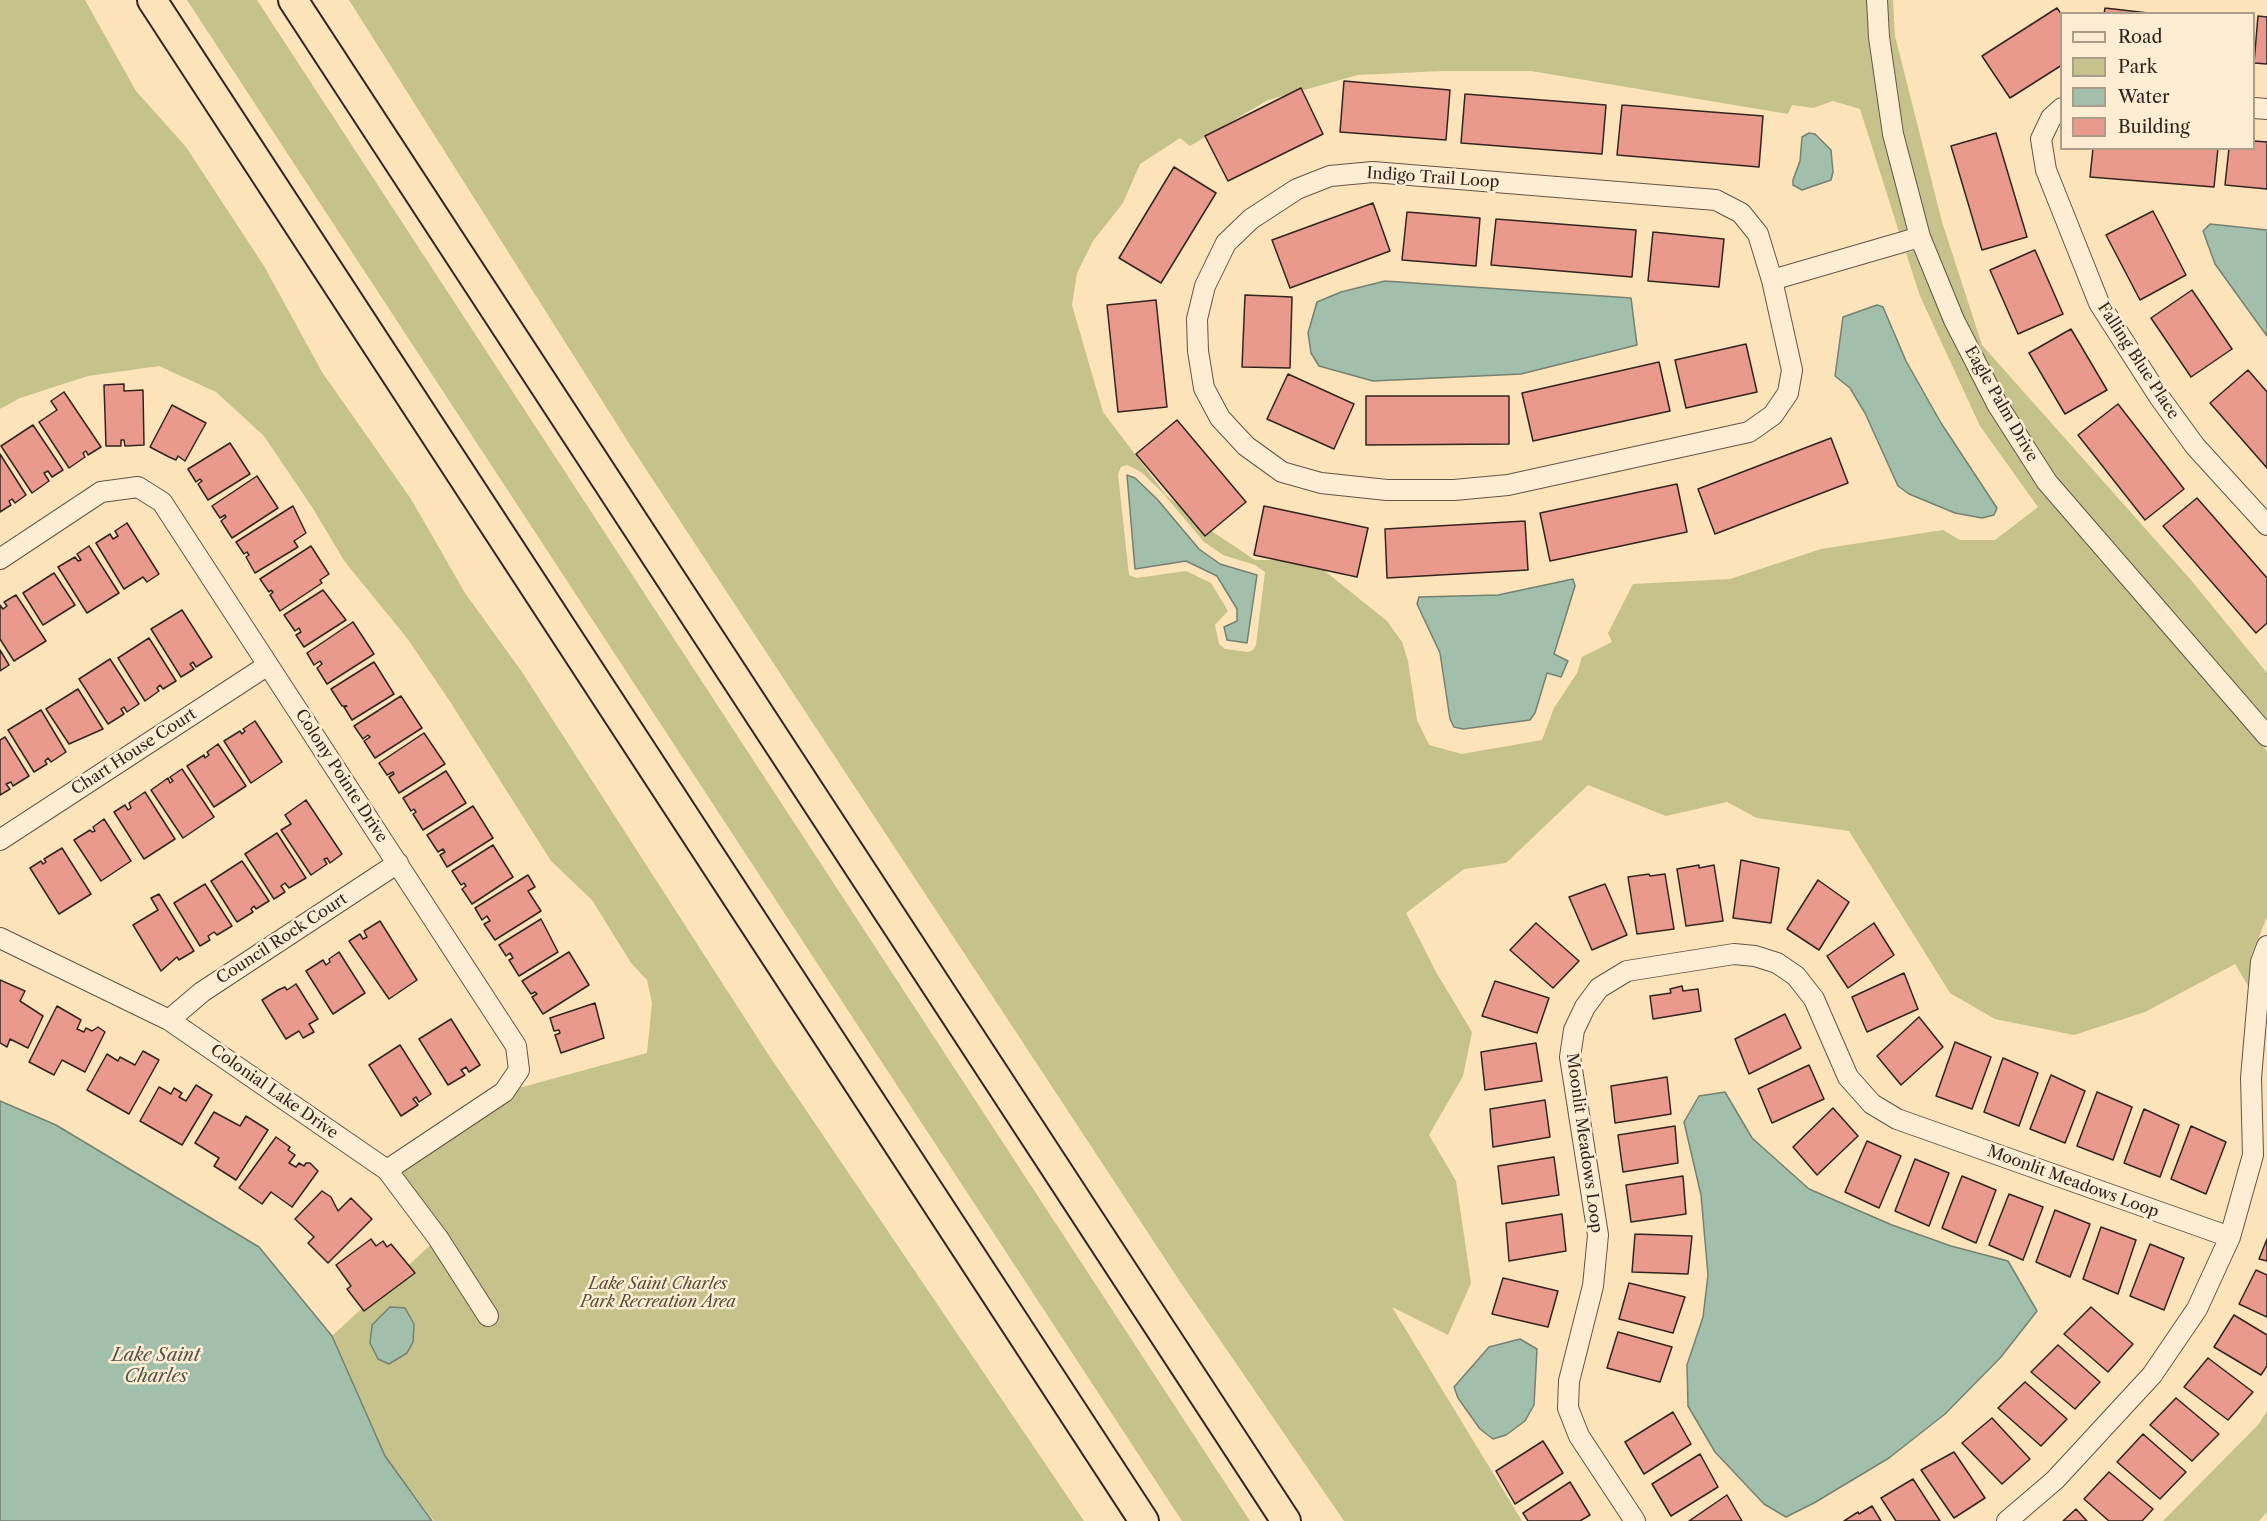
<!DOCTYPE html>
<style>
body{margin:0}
#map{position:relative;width:2267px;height:1521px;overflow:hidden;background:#fde3ba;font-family:"Libre Caslon Text",serif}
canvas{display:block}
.legend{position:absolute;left:2060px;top:12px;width:195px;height:138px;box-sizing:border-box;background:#feedd2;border:2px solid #ac9d8a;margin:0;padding:8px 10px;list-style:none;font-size:18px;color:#32251f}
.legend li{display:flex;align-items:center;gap:12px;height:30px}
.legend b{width:30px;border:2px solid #ac9d8a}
</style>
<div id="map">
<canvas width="2267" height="1521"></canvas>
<ul class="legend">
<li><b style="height:8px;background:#feedd2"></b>Road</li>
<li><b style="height:16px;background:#c5c28b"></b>Park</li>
<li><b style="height:16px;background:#a1bfaa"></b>Water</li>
<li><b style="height:16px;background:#ea9a8c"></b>Building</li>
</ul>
</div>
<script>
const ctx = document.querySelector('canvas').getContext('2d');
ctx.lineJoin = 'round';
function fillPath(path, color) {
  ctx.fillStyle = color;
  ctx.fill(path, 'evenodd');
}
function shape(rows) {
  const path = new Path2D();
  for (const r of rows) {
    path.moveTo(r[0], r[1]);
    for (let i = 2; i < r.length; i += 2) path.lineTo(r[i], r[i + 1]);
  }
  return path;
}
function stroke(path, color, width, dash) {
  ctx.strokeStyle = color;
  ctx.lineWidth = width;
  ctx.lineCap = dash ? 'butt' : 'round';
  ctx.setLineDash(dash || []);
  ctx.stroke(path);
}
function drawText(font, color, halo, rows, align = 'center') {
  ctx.font = font + ' "Libre Caslon Text",serif';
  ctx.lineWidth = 5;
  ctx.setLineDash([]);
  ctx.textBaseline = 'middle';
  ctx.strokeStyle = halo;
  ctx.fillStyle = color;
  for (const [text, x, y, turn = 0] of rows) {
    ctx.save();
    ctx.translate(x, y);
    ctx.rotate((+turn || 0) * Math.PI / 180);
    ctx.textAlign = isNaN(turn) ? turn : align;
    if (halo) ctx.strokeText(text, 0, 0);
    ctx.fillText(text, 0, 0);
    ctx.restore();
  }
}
const green = shape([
 [0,0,85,0,136,91,186,147,264,266,322,372,411,499,465,593,522,672,768,1054,1084,1521,434,1521,385,1456,332,1336,438,1238,387,1170,504,1092,647,1053,652,1003,647,980,631,963,592,900,551,861,451,703,407,638,345,562,312,507,264,436,216,392,159,366,88,376,20,398,0,409],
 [187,0,257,0,1250,1521,1182,1521],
 [349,0,1867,0,1883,134,1907,230,1899,232,1860,109,1833,101,1813,108,1792,105,1788,114,1531,71,1442,71,1358,75,1268,100,1190,146,1180,138,1140,164,1123,203,1093,241,1077,273,1072,305,1103,412,1166,495,1210,530,1255,560,1311,560,1387,621,1402,642,1408,661,1417,720,1429,745,1462,754,1542,740,1554,708,1577,673,1582,657,1612,642,1608,633,1633,584,1730,579,1821,549,1943,530,1960,540,1995,540,2038,507,1980,426,1920,296,1906,253,1914,251,1945,325,1988,408,2038,488,2267,751,2267,917,2251,956,2248,986,2235,964,2145,1012,2074,1035,1995,1019,1950,993,1849,831,1757,818,1727,802,1666,816,1588,785,1506,863,1464,869,1406,913,1436,972,1472,1032,1463,1076,1429,1135,1456,1181,1471,1283,1448,1335,1392,1307,1522,1521,1344,1521,1181,1283,632,448],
 [1127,465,1141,472,1163,493,1204,542,1223,555,1255,565,1265,572,1256,645,1253,650,1248,652,1225,649,1219,644,1215,625,1228,611,1211,583,1186,571,1137,578,1129,575,1118,474,1121,467],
 [1887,0,1893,0,1895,36,1942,222,1982,345,2191,580,2267,673,2267,721,2055,476,2006,399,1963,316,1929,235,1903,133,1890,37],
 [2267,1411,2267,1512,2259,1521,2163,1521,2259,1424]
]);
const water = shape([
 [1809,133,1815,134,1831,150,1833,172,1831,180,1802,190,1793,185,1793,180,1800,161,1802,137,1809,133],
 [2210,224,2267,230,2267,336,2215,264,2203,231,2210,224],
 [1385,281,1631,298,1637,345,1521,374,1373,381,1319,366,1311,353,1308,333,1317,302,1341,292,1385,281],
 [1877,305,1883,307,1906,361,1941,423,1997,508,1994,515,1982,518,1955,513,1909,494,1898,486,1865,413,1850,388,1835,376,1843,317,1877,305],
 [1127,475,1135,478,1157,499,1199,549,1220,564,1257,575,1247,643,1227,640,1224,627,1237,621,1237,609,1217,576,1186,561,1135,569,1127,475],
 [1573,579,1575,586,1554,654,1568,661,1561,677,1547,673,1535,713,1530,720,1463,729,1454,727,1450,719,1440,653,1417,604,1419,597,1498,595,1573,579],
 [1725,1092,1752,1138,1809,1189,1892,1225,1951,1246,2008,1261,2037,1311,2001,1357,1945,1414,1889,1458,1814,1503,1786,1517,1764,1504,1715,1452,1688,1406,1687,1365,1703,1317,1708,1275,1701,1195,1684,1122,1699,1096,1725,1092],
 [0,1101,56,1125,259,1247,332,1336,385,1456,432,1521,0,1521,0,1101],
 [390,1307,405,1308,414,1324,413,1342,407,1353,389,1364,378,1359,370,1343,372,1325,390,1307],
 [1520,1339,1537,1349,1534,1405,1525,1421,1506,1435,1493,1439,1480,1429,1458,1398,1454,1387,1489,1347,1520,1339]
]);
const building = shape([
 [2057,8,2062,15,2062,65,2010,98,1982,56,2057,8],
 [2105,8,2157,14,2104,14,2105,8],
 [2258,16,2267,17,2267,64,2254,63,2258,16],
 [1344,81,1450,90,1446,140,1340,132,1344,81],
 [1301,88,1323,134,1228,181,1205,136,1301,88],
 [1465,94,1606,105,1602,154,1461,143,1465,94],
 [1622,105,1763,116,1759,167,1617,155,1622,105],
 [1996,133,2027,237,1982,250,1951,146,1996,133],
 [2254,141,2267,142,2267,189,2225,185,2229,148,2254,148,2254,141],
 [2093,148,2218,148,2214,187,2090,177,2093,148],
 [1174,167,1216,193,1161,283,1119,258,1174,167],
 [1373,203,1390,251,1290,288,1272,240,1373,203],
 [2153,211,2186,275,2140,300,2106,235,2153,211],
 [1407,212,1480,218,1476,266,1402,260,1407,212],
 [1496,219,1636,230,1632,277,1491,265,1496,219],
 [1653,232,1724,239,1719,287,1648,281,1653,232],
 [2035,250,2063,314,2018,334,1990,270,2035,250],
 [2192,290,2232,349,2191,377,2151,318,2192,290],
 [1245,295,1292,297,1290,368,1242,367,1245,295],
 [1156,300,1167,407,1118,412,1107,305,1156,300],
 [2071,329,2107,390,2065,414,2029,353,2071,329],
 [1746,344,1757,392,1686,408,1675,360,1746,344],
 [1659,362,1670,411,1533,441,1522,393,1659,362],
 [2248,370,2267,392,2267,468,2210,403,2248,370],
 [1288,374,1354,404,1334,449,1267,419,1288,374],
 [124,384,124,391,143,390,144,445,125,446,124,440,121,440,121,446,106,446,104,385,124,384],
 [64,392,101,447,88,455,86,451,83,453,85,457,69,468,39,422,57,410,51,401,64,392],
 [1366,396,1509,396,1509,444,1366,445,1366,396],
 [2118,404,2184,489,2145,520,2078,435,2118,404],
 [172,405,206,423,185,461,178,456,176,460,169,457,150,447,172,405],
 [1177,420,1246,502,1205,536,1136,454,1177,420],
 [33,425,63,470,52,477,48,471,44,473,49,481,32,493,1,446,33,425],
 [1831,438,1848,483,1715,534,1698,489,1831,438],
 [230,443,250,474,208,500,198,484,202,481,200,479,196,482,188,469,230,443],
 [0,454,26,495,15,503,12,499,9,501,11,505,0,512,0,454],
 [257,476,278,508,232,538,221,521,226,517,225,515,220,518,212,506,257,476],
 [1677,484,1687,532,1550,561,1540,513,1677,484],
 [2197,498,2267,578,2267,623,2256,633,2163,526,2197,498],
 [293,506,306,533,294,541,298,547,255,573,246,557,249,555,247,552,244,554,236,542,293,506],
 [1264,506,1368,528,1357,577,1254,555,1264,506],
 [1525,521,1528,570,1387,578,1385,529,1525,521],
 [127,523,159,574,147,582,143,577,124,589,96,543,110,534,113,539,118,536,115,531,127,523],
 [89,546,119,593,87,613,58,567,75,557,78,561,81,560,77,554,89,546],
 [311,546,329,574,320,580,322,583,280,611,270,595,273,592,271,590,269,592,260,579,311,546],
 [54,573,75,605,43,625,23,593,54,573],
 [323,590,346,620,304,647,296,635,301,632,299,628,295,631,284,615,323,590],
 [16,595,46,641,14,661,0,639,0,605,3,609,7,606,4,602,16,595],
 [182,610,212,657,196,667,193,662,190,664,194,669,181,677,151,629,182,610],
 [353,622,374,654,327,684,317,668,322,664,320,661,314,665,307,653,353,622],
 [149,638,176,681,163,689,160,685,157,688,159,691,145,701,118,658,149,638],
 [0,650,9,665,0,671,0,650],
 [110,659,139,704,127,712,124,707,121,709,124,714,108,724,79,679,110,659],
 [374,662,394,694,352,720,344,707,347,706,342,706,331,689,374,662],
 [78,689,103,729,69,744,46,709,78,689],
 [401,696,422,728,375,758,364,741,370,737,368,735,363,739,354,726,401,696],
 [41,710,66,752,51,762,48,758,45,761,47,764,34,772,8,730,41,710],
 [255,721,282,762,251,783,224,741,240,731,242,734,245,731,243,729,255,721],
 [424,733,445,764,399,793,389,777,394,774,393,772,387,775,379,763,424,733],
 [5,737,29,776,13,786,11,782,6,784,10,789,0,795,0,740,5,737],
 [218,744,246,786,214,807,187,766,204,755,205,758,209,755,207,752,218,744],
 [182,769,214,817,183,838,151,790,168,778,170,783,173,781,170,777,182,769],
 [446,771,466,803,423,830,413,814,416,812,414,809,411,811,403,798,446,771],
 [145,792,175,839,144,859,114,812,125,805,128,810,131,808,129,803,145,792],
 [306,800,342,854,330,863,327,858,324,859,327,864,311,875,281,830,291,824,285,815,306,800],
 [473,806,493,838,447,867,440,855,445,852,443,849,438,852,427,835,473,806],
 [104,819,131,861,101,881,74,840,90,830,92,832,95,831,93,827,104,819],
 [277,833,306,878,289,888,285,883,281,886,285,892,274,899,245,854,277,833],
 [493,845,513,877,472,904,462,889,466,886,464,883,461,885,452,871,493,845],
 [62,848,91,894,59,914,30,868,41,861,43,864,46,862,44,859,62,848],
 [1741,860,1779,868,1771,923,1733,918,1741,860],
 [242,861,269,901,256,909,254,906,251,909,253,912,237,922,211,881,242,861],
 [1699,865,1699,868,1714,865,1723,921,1686,926,1677,869,1699,865],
 [1649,874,1650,876,1665,874,1674,929,1637,934,1628,877,1649,874],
 [528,875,535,887,528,891,541,911,495,940,484,924,490,921,487,916,482,920,475,908,528,875],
 [1818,880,1849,902,1819,950,1787,929,1818,880],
 [205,884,232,926,217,935,214,932,208,936,210,940,200,946,174,903,205,884],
 [1605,884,1627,935,1592,950,1569,897,1605,884],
 [159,894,194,951,179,960,177,957,161,971,133,925,158,910,151,898,159,894],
 [541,919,558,952,519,976,509,960,513,958,510,953,506,956,499,945,541,919],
 [380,921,417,980,389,999,349,941,360,934,363,939,367,937,364,931,380,921],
 [1536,923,1579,961,1553,988,1510,950,1536,923],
 [1874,923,1894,955,1848,988,1827,956,1874,923],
 [339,952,365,993,333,1014,306,971,323,960,326,965,330,962,329,959,339,952],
 [569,952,589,985,543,1014,532,997,537,994,535,992,531,994,522,981,569,952],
 [1904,973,1918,1009,1867,1032,1852,997,1904,973],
 [0,980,25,991,20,1001,43,1016,28,1048,10,1039,7,1047,0,1043,0,980],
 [1495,981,1549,998,1537,1033,1482,1016,1495,981],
 [296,984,318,1019,309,1024,314,1032,303,1038,299,1031,286,1039,262,1000,278,990,285,987,287,990,296,984],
 [1682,986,1683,991,1698,989,1701,1011,1653,1019,1650,996,1671,993,1670,989,1682,986],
 [595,1003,604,1038,561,1053,555,1035,560,1033,559,1030,554,1031,550,1018,595,1003],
 [57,1006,81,1020,77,1029,84,1032,86,1028,92,1031,98,1027,105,1032,85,1072,62,1060,54,1075,29,1062,57,1006],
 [1785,1014,1801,1048,1749,1074,1735,1039,1785,1014],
 [1919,1017,1943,1047,1901,1085,1877,1056,1919,1017],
 [451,1019,480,1065,469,1072,466,1067,461,1070,465,1075,448,1085,419,1039,451,1019],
 [1955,1042,1991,1057,1972,1109,1936,1096,1955,1042],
 [1536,1043,1542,1081,1485,1090,1481,1052,1536,1043],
 [400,1045,431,1094,419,1102,416,1097,413,1099,418,1105,401,1116,369,1065,400,1045],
 [143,1051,159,1060,129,1114,87,1090,107,1054,118,1061,120,1057,135,1065,143,1051],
 [2003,1058,2038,1073,2019,1126,1984,1112,2003,1058],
 [1809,1065,1824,1099,1772,1123,1758,1089,1809,1065],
 [2051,1075,2085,1091,2065,1143,2030,1129,2051,1075],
 [1667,1077,1671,1114,1615,1123,1611,1086,1667,1077],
 [196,1085,212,1095,182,1145,140,1121,159,1087,171,1094,174,1088,182,1093,179,1097,186,1101,196,1085],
 [2097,1092,2132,1107,2113,1160,2077,1146,2097,1092],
 [1545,1100,1550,1137,1493,1147,1490,1109,1545,1100],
 [1833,1108,1858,1136,1817,1175,1793,1147,1833,1108],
 [2144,1109,2179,1125,2160,1177,2124,1163,2144,1109],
 [214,1112,240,1126,246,1116,268,1130,236,1180,214,1166,219,1158,195,1143,214,1112],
 [1675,1126,1678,1163,1623,1172,1618,1135,1675,1126],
 [2191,1126,2226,1142,2206,1194,2171,1179,2191,1126],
 [276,1137,290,1147,288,1150,295,1155,289,1163,296,1167,299,1163,304,1166,306,1163,310,1163,318,1171,292,1207,271,1192,262,1204,239,1188,276,1137],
 [1867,1141,1901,1156,1879,1208,1845,1192,1867,1141],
 [1554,1157,1559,1195,1502,1204,1498,1166,1554,1157],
 [1915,1159,1949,1173,1929,1226,1895,1211,1915,1159],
 [1683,1176,1686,1214,1631,1222,1626,1185,1683,1176],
 [1962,1176,1996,1190,1976,1243,1942,1228,1962,1176],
 [322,1191,331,1197,338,1211,351,1198,372,1219,328,1263,308,1243,314,1237,295,1219,322,1191],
 [2009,1194,2043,1207,2023,1260,1989,1245,2009,1194],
 [2055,1210,2090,1224,2070,1277,2036,1262,2055,1210],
 [1562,1214,1566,1251,1509,1261,1506,1223,1562,1214],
 [2101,1227,2136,1240,2118,1294,2083,1279,2101,1227],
 [1635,1234,1692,1236,1688,1274,1632,1272,1635,1234],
 [371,1239,376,1246,383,1241,387,1247,391,1244,415,1273,364,1311,347,1289,351,1286,336,1265,371,1239],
 [2267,1239,2267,1261,2259,1259,2267,1239],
 [2150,1244,2184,1258,2164,1310,2130,1296,2150,1244],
 [2256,1270,2267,1275,2267,1317,2239,1304,2256,1270],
 [1503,1278,1558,1291,1548,1327,1492,1314,1503,1278],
 [1629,1283,1685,1297,1673,1333,1619,1319,1629,1283],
 [2091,1307,2133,1344,2108,1372,2064,1334,2091,1307],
 [2234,1315,2267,1335,2267,1366,2261,1375,2214,1347,2234,1315],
 [1618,1332,1672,1347,1660,1382,1607,1368,1618,1332],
 [2058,1345,2100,1382,2075,1409,2031,1372,2058,1345],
 [2208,1358,2253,1392,2228,1420,2184,1387,2208,1358],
 [2025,1382,2067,1419,2041,1446,1998,1408,2025,1382],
 [2176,1398,2219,1434,2192,1461,2150,1425,2176,1398],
 [1673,1412,1691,1444,1644,1474,1625,1442,1673,1412],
 [1992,1418,2030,1459,2002,1484,1962,1443,1992,1418],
 [2143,1434,2186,1472,2160,1499,2117,1462,2143,1434],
 [1543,1441,1563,1473,1515,1504,1496,1471,1543,1441],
 [1954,1452,1985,1498,1954,1518,1921,1470,1954,1452],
 [1700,1454,1718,1487,1671,1516,1652,1484,1700,1454],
 [2109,1472,2153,1509,2142,1521,2109,1521,2084,1499,2109,1472],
 [1913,1479,1940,1521,1896,1521,1881,1498,1913,1479],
 [1570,1482,1590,1515,1580,1521,1528,1521,1523,1513,1570,1482],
 [1727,1495,1742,1521,1689,1521,1727,1495],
 [1872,1506,1881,1521,1844,1521,1858,1512,1859,1514,1872,1506],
 [2076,1509,2087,1521,2063,1521,2076,1509]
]);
const minor = shape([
 [1877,0,1879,37,1893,134,1920,237,1954,320,1997,404,2047,482,2267,736],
 [2062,108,2051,118,2041,139,2046,170,2099,303,2160,398,2195,446,2267,525],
 [2254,108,2267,109],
 [1772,280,1758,234,1741,213,1716,200,1373,172,1330,176,1297,189,1251,219,1226,243,1205,286,1197,319,1198,351,1204,388,1220,418,1246,446,1282,472,1321,483,1387,490,1454,490,1508,485,1749,432,1773,415,1788,393,1792,370,1772,280,1920,237],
 [0,559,101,492,138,487,162,502,516,1046,519,1070,504,1092,387,1170],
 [0,840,268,665],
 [0,938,169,1020,387,1170,438,1238,488,1316],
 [169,1020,202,992,398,863],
 [1635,1521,1579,1436,1568,1408,1569,1381,1593,1286,1598,1235,1570,1057,1574,1030,1585,1007,1599,988,1627,971,1734,954,1755,956,1777,963,1796,976,1814,999,1848,1077,1872,1104,1897,1119,2230,1237],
 [2007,1521,2055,1480,2152,1375,2197,1309,2230,1237,2253,1155,2251,1078,2261,962,2267,946]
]);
const highway = shape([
 [152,0,1144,1521],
 [293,0,1286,1521]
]);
const streetNames = [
 ["Indigo Trail Loop",1433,178,4],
 ["Falling Blue Place",2138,361,57],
 ["Eagle Palm Drive",2001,404,60],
 ["Chart House Court",134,752,-33],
 ["Colony Pointe Drive",341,776,57],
 ["Council Rock Court",282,939,-33],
 ["Colonial Lake Drive",274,1092,35],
 ["Moonlit Meadows Loop",1584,1143,82],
 ["Moonlit Meadows Loop",2073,1182,20]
];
const parkNames = [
 ["Lake Saint Charles",658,1284],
 ["Park Recreation Area",658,1302]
];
const waterNames = [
 ["Lake Saint",156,1356],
 ["Charles",156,1377]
];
fillPath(green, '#c5c28b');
fillPath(water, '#a1bfaa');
stroke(water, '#758172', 1.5);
fillPath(building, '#ea9a8c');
stroke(building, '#32251f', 1.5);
stroke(minor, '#655446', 22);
stroke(highway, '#32251f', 32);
stroke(minor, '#feedd2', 20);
stroke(highway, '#fde3ba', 28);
drawText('16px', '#32251f', '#feedd2', streetNames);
drawText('italic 16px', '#574c3a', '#feedd2', parkNames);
drawText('italic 18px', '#535349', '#feedd2', waterNames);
</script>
